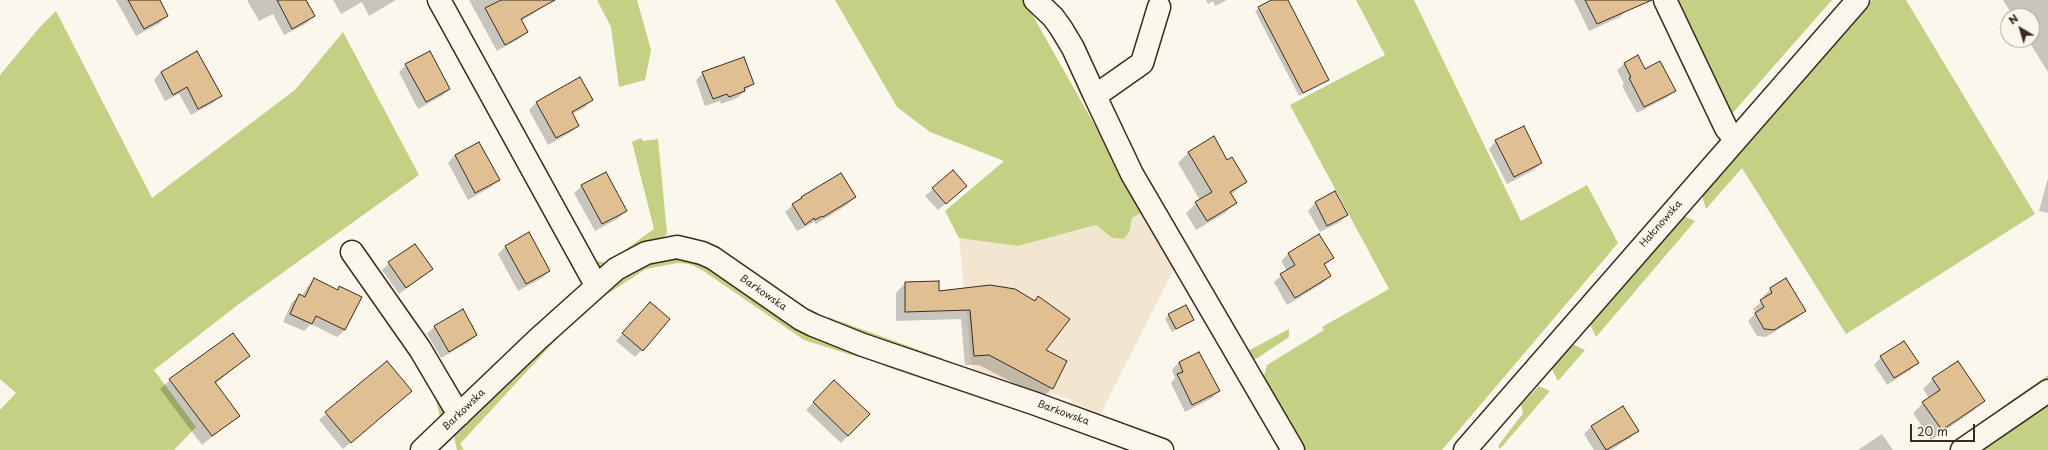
<!DOCTYPE html>
<meta charset="utf-8">
<style>
body{margin:0}
#map{position:relative;width:2048px;height:450px;overflow:hidden;background:#fbf7ec;font-family:"Playpen Sans",sans-serif}
canvas{display:block}
.north{position:absolute;left:2000px;top:8px;width:40px;height:40px;box-sizing:border-box;background:#fbf7ec;border:1px solid #aea59a;border-radius:50%;rotate:322deg;font-size:11px;font-weight:700;line-height:16px;text-align:center;color:#3b2a1e}
.north::after{content:'';display:block;margin:auto;width:14px;height:18px;background:#3b2a1e;clip-path:polygon(50% 0,100% 100%,50% 72%,0 100%)}
.scale{position:absolute;left:1910px;top:424px;width:65px;height:18px;box-sizing:border-box;border:2px solid #3b2a1e;border-top:0;padding-left:5px;font-size:12px;line-height:14px;white-space:nowrap;color:#3b2a1e;-webkit-text-stroke:3px #fbf7ec;paint-order:stroke}
</style>
<div id="map">
<canvas width="2048" height="450"></canvas>
<div class="north">N</div>
<div class="scale">20 m</div>
</div>
<script>
const ctx = document.querySelector('canvas').getContext('2d');
ctx.lineJoin = 'round';
function fillPath(path, color) {
  ctx.fillStyle = color;
  ctx.fill(path, 'evenodd');
}
function shape(rows) {
  const path = new Path2D();
  for (const r of rows) {
    path.moveTo(r[0], r[1]);
    for (let i = 2; i < r.length; i += 2) path.lineTo(r[i], r[i + 1]);
  }
  return path;
}
function stroke(path, color, width, dash) {
  ctx.strokeStyle = color;
  ctx.lineWidth = width;
  ctx.lineCap = dash ? 'butt' : 'round';
  ctx.setLineDash(dash || []);
  ctx.stroke(path);
}
function drawText(font, color, halo, rows, align = 'center') {
  ctx.font = font + ' "Playpen Sans",sans-serif';
  ctx.lineWidth = 3;
  ctx.setLineDash([]);
  ctx.textBaseline = 'middle';
  ctx.strokeStyle = halo;
  ctx.fillStyle = color;
  for (const [text, x, y, turn = 0] of rows) {
    ctx.save();
    ctx.translate(x, y);
    ctx.rotate((+turn || 0) * Math.PI / 180);
    ctx.textAlign = isNaN(turn) ? turn : align;
    if (halo) ctx.strokeText(text, 0, 0);
    ctx.fillText(text, 0, 0);
    ctx.restore();
  }
}
const built = shape([
 [1145,211,1176,265,1099,417,1073,407,1071,400,1052,393,1049,400,972,369,959,238,1018,246,1096,225,1112,238,1130,230,1132,218]
]);
const green = shape([
 [597,0,637,0,651,50,645,80,619,87,611,27],
 [835,0,1024,0,1115,161,1145,211,1132,218,1130,230,1124,239,1112,238,1096,225,1018,246,959,238,945,211,1004,161,930,132,897,107],
 [1356,0,1414,0,1521,221,1587,185,1618,243,1442,450,1303,450,1262,383,1267,365,1324,330,1322,327,1389,289,1290,105,1385,55],
 [1671,0,1832,0,1730,116],
 [1872,0,1906,0,2035,214,1846,334,1742,168,1706,209,1702,196,1795,87],
 [56,11,152,198,295,90,343,32,419,175,239,304,154,370,196,427,174,450,0,450,0,410,16,393,0,379,0,75,40,27],
 [641,138,643,141,658,139,667,233,664,237,656,242,600,269,594,266,577,236,579,230,596,261,607,263,654,229,632,142],
 [1684,216,1695,221,1596,337,1590,324],
 [666,258,696,259,859,351,858,357,804,340,702,270,689,264,678,263,646,269,604,296,599,291,625,272],
 [576,310,584,314,564,331,460,444,464,450,457,450,454,436,460,426],
 [828,317,944,359,941,361,828,323],
 [1289,329,1289,337,1253,361,1246,352],
 [1573,344,1585,350,1558,381,1552,369],
 [891,363,987,398,997,404,884,366],
 [2048,375,2048,382,2008,412,2002,407],
 [1539,386,1550,391,1500,449,1498,446,1523,413,1521,405],
 [433,389,445,410,445,417,440,417],
 [2048,403,2048,450,1973,450]
]);
const shadow = shape([
 [116,0,159,0,167,15,160,23,136,36],
 [247,0,305,0,313,16,306,24,284,35,273,14,259,21],
 [333,0,396,0,369,16,362,2,341,14],
 [469,0,537,0,541,7,533,14,521,21,527,32,519,39,497,51],
 [1206,0,1227,0,1215,6,1213,1,1208,4],
 [1273,0,1286,0,1328,79,1299,96,1255,11],
 [1574,0,1623,0,1627,10,1620,17,1589,31],
 [2003,0,2048,0,2048,72,2028,40,2032,40,2032,16,2013,16],
 [1638,57,1645,71,1674,90,1668,97,1637,113,1622,86,1624,84,1617,70,1624,64],
 [406,65,449,89,442,96,418,109,399,72],
 [161,72,220,96,213,103,191,115,179,94,165,101,154,80],
 [703,73,753,84,737,98,721,104,720,101,705,106,696,80],
 [592,100,584,108,572,114,578,126,570,133,548,145,529,110,537,102],
 [1496,141,1541,163,1534,170,1507,184,1489,149],
 [479,143,499,180,491,187,468,200,448,163,455,155],
 [1189,152,1227,161,1246,182,1231,195,1235,203,1225,213,1196,230,1186,213,1200,200,1178,163],
 [953,172,958,193,938,210,925,196],
 [2048,178,2048,213,2039,211],
 [582,186,626,211,619,218,595,231,574,193],
 [1335,193,1347,215,1340,222,1320,232,1308,211,1315,203],
 [802,197,855,197,847,205,816,224,814,222,797,231,785,212],
 [528,234,549,271,542,278,518,291,498,254,505,247],
 [1319,236,1333,258,1324,266,1330,276,1323,283,1287,305,1274,282,1287,271,1281,261,1288,254],
 [389,263,432,269,399,294,382,270],
 [314,280,336,291,339,287,345,330,337,337,311,324,304,331,283,322,292,302,300,295,302,296,307,287],
 [905,283,938,292,1034,301,1038,297,1052,388,1042,398,979,365,965,365,961,319,896,321,896,293],
 [1771,289,1804,311,1797,318,1766,337,1757,336,1748,321,1756,313,1753,309,1765,299,1763,296],
 [650,303,642,350,635,357,616,341],
 [1169,315,1192,320,1172,332,1165,319],
 [435,326,476,335,469,342,441,358,427,334],
 [1198,353,1219,391,1212,398,1185,412,1171,383,1175,378,1172,370,1179,362],
 [249,356,215,384,238,416,202,445,160,389,170,380],
 [1881,357,1917,363,1910,370,1887,385,1874,365],
 [387,362,403,398,343,449,319,420],
 [1933,379,1983,401,1973,411,1931,440,1913,413,1929,398,1923,389],
 [834,382,868,415,841,443,806,410],
 [1622,407,1637,431,1630,438,1611,450,1594,450,1584,434,1591,427],
 [1882,434,1893,450,1858,450]
]);
const building = shape([
 [128,0,160,0,168,16,144,29,128,0],
 [277,0,306,0,315,16,292,29,277,0],
 [501,0,555,0,521,19,528,32,505,45,485,8,501,0],
 [1271,0,1288,0,1329,80,1303,93,1258,7,1271,0],
 [1585,0,1652,0,1597,24,1585,0],
 [197,51,222,96,198,109,187,87,173,95,161,72,197,51],
 [430,51,450,89,426,102,405,64,430,51],
 [1638,55,1645,69,1660,61,1676,91,1644,107,1629,78,1631,77,1624,63,1638,55],
 [744,57,754,84,744,88,745,91,729,97,727,94,713,99,702,72,744,57],
 [580,77,593,100,572,112,579,126,556,138,536,102,580,77],
 [1524,126,1542,163,1514,177,1495,140,1524,126],
 [1214,136,1227,160,1232,157,1247,182,1230,192,1237,203,1207,221,1195,202,1212,192,1188,152,1214,136],
 [479,142,500,180,475,193,455,155,479,142],
 [953,170,967,186,946,204,932,188,953,170],
 [606,172,627,211,602,224,581,185,606,172],
 [841,173,856,197,823,217,822,216,815,220,814,218,805,225,792,204,802,198,801,197,841,173],
 [1335,191,1348,215,1327,226,1315,202,1335,191],
 [529,232,550,271,526,284,505,246,529,232],
 [1319,234,1334,258,1324,264,1331,276,1295,298,1280,274,1295,265,1288,253,1319,234],
 [415,244,433,269,406,288,388,262,415,244],
 [314,278,338,290,339,286,362,297,345,330,316,316,312,324,290,314,299,294,305,297,314,278],
 [1786,278,1806,311,1774,330,1764,329,1755,313,1764,307,1760,300,1772,293,1770,288,1786,278],
 [939,281,939,291,990,285,1015,289,1035,301,1038,296,1070,319,1046,350,1067,361,1053,389,989,355,974,356,970,310,905,312,905,282,939,281],
 [650,302,670,319,643,351,622,333,650,302],
 [1186,305,1194,320,1176,329,1168,314,1186,305],
 [463,309,477,335,449,352,434,326,463,309],
 [233,333,250,356,215,382,240,416,212,436,169,379,233,333],
 [1904,341,1919,363,1894,378,1880,356,1904,341],
 [1199,352,1220,391,1192,405,1177,374,1183,372,1179,362,1199,352],
 [387,361,412,391,351,443,325,412,387,361],
 [1958,361,1985,401,1942,430,1922,402,1940,390,1932,378,1958,361],
 [834,380,870,414,848,436,813,402,834,380],
 [1623,406,1639,431,1606,450,1591,426,1623,406]
]);
const minor = shape([
 [439,0,596,285],
 [1035,0,1053,17,1061,28,1073,48,1095,96],
 [1665,0,1726,128,1735,139],
 [1159,7,1142,63,1095,96,1132,174,1293,450],
 [352,252,420,349,459,415],
 [422,450,538,339,616,269,646,253,677,247,702,253,713,258,801,319,813,325,863,345,1036,404,1162,450],
 [1465,450,1858,0],
 [1962,450,2048,391]
]);
const streetNames = [
 ["Hałcnowska",1661,224,-49],
 ["Barkowska",763,293,35],
 ["Barkowska",464,410,-44],
 ["Barkowska",1063,413,20]
];
fillPath(built, '#f3e6d1');
fillPath(green, '#c4d185');
fillPath(shadow, '#0003');
fillPath(building, '#e0c093');
stroke(building, '#3b2a1e', 1);
stroke(minor, '#3b2a1e', 25);
stroke(minor, '#fbf7ec', 22);
drawText('10px', '#3b2a1e', '#fbf7ec', streetNames);
</script>
